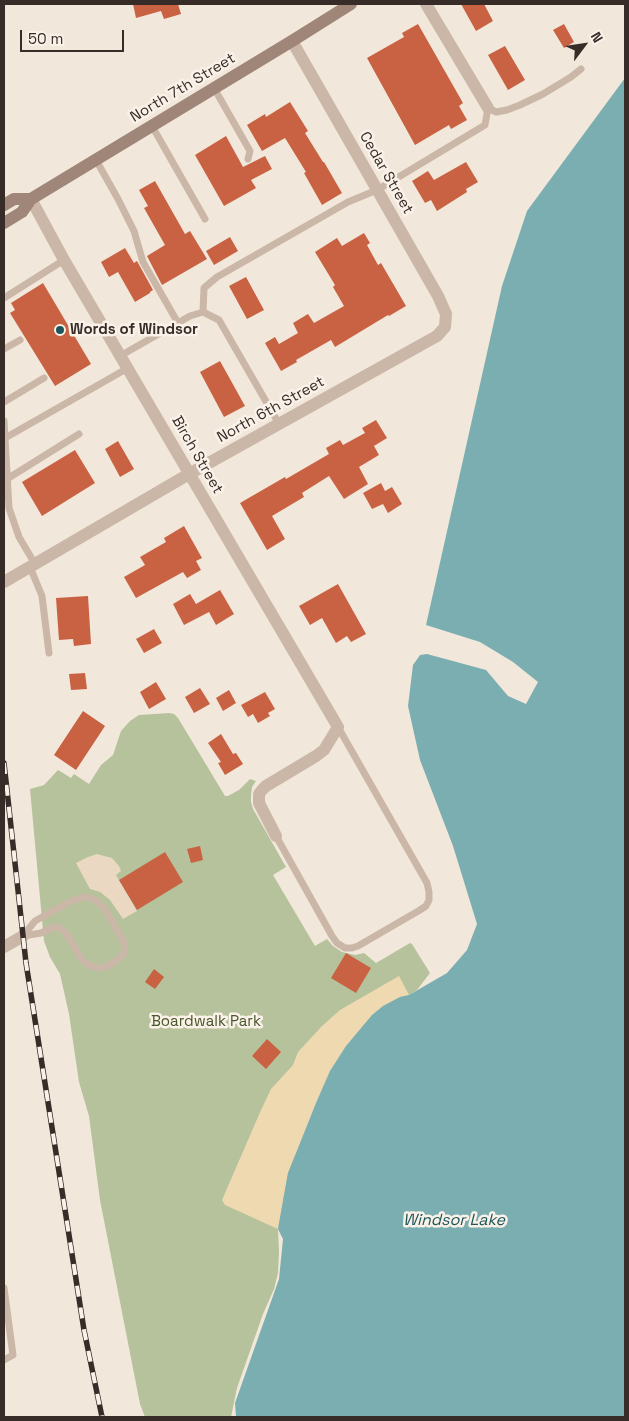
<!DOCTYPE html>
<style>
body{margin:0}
#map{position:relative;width:629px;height:1421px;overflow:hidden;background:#f2e7db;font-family:"Space Grotesk",sans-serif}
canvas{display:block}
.frame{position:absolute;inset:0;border:5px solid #372c28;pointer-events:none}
.north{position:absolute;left:559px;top:20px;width:50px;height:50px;-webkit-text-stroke:4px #faf1e8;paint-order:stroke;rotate:59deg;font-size:14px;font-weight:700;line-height:20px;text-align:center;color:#372c28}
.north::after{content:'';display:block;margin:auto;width:18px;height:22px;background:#372c28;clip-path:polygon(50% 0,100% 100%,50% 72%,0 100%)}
.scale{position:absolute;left:20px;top:30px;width:104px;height:22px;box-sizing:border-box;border:2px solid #372c28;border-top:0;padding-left:6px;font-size:15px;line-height:18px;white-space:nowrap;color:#372c28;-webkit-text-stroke:4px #faf1e8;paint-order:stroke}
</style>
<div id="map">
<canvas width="629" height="1421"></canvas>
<div class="frame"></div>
<div class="north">N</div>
<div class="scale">50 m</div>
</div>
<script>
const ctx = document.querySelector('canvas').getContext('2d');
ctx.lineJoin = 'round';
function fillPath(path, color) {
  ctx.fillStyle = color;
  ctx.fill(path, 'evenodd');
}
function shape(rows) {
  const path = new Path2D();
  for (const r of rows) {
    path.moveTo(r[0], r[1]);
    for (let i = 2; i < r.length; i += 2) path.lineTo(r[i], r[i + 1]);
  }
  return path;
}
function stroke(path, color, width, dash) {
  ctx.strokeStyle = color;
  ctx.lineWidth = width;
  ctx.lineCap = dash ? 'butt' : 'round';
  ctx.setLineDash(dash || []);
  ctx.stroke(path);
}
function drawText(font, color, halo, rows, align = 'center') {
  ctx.font = font + ' "Space Grotesk",sans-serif';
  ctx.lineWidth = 5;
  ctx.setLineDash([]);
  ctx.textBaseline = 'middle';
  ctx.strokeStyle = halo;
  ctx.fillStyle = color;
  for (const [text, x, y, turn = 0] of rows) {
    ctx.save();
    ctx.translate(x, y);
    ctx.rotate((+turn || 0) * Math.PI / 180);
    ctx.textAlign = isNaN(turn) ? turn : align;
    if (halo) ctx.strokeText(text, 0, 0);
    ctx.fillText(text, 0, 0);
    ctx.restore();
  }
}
const green = shape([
 [169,713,174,714,178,718,225,796,228,796,239,790,250,779,256,781,252,787,251,795,251,802,253,809,286,867,273,875,315,946,327,939,333,946,342,952,355,955,364,953,376,963,410,943,412,944,430,973,417,990,409,995,400,997,383,1006,371,1015,346,1046,330,1071,316,1103,297,1148,278,1229,279,1252,278,1273,274,1289,263,1314,237,1388,231,1417,145,1417,140,1404,100,1200,89,1116,79,1082,69,1014,60,974,50,957,44,941,30,789,44,785,58,770,71,778,74,774,89,784,101,765,113,755,121,731,130,721,139,715]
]);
const sand = shape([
 [399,976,409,995,400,997,383,1006,346,1046,330,1071,316,1103,288,1173,278,1229,225,1205,222,1200,261,1110,271,1089,293,1065,298,1052,322,1026,340,1010]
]);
const plaza = shape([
 [97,854,112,858,119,866,121,871,116,875,137,911,123,919,110,900,100,892,90,889,76,863,88,857]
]);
const water = shape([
 [625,78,625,1417,236,1417,235,1403,279,1279,283,1239,278,1229,288,1173,316,1103,330,1071,346,1046,372,1015,383,1006,400,997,409,995,447,973,467,950,477,924,453,846,420,760,408,706,413,665,420,655,427,654,486,670,508,696,526,704,538,682,513,662,480,642,426,625,502,286,527,211]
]);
const building = shape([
 [133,4,178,4,181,14,164,19,161,11,136,18],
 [461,4,484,4,493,21,476,31],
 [418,24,463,103,459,106,467,120,451,129,449,125,415,145,367,58,404,37,402,33],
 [564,24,574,42,564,48,553,30],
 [505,46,525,80,508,90,488,55],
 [290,102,308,131,305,133,323,162,324,162,342,193,322,205,304,173,306,172,285,138,262,151,247,125,265,114,266,117],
 [226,136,243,167,265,156,272,169,251,180,256,188,224,206,195,155],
 [466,162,478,182,466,189,467,192,437,211,431,200,425,203,412,181,428,171,434,180],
 [155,181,185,234,190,231,207,259,162,285,147,256,165,245,144,208,148,206,139,190],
 [364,233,370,243,367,245,378,265,381,263,406,306,389,316,388,315,335,347,331,340,296,360,297,362,281,371,265,343,275,337,279,344,298,333,293,323,308,314,314,323,344,306,333,287,335,285,315,252,337,238,342,246],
 [230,237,238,251,214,265,206,251],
 [125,248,134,263,137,261,153,290,150,292,150,293,135,302,118,272,109,277,101,262],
 [246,277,264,310,247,319,229,286],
 [43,283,91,364,55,386,10,313,15,310,11,303],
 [220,361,245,406,224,417,200,372],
 [376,420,387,438,374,446,379,455,359,467,368,484,344,499,329,476,302,493,304,497,272,516,285,539,267,550,240,503,285,477,286,479,329,454,326,448,340,440,343,445,365,433,362,428],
 [118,441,134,469,120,477,105,449],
 [75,450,95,483,42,516,22,482],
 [381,483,385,491,392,487,402,504,388,513,383,504,372,509,363,493],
 [184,526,202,558,196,561,201,570,187,578,183,572,136,598,124,577,145,565,140,557,166,542,164,538],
 [338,584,366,634,351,642,347,636,336,643,322,618,310,625,299,606],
 [220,590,234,614,216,625,209,612,184,625,173,604,190,594,196,604],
 [88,596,91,644,74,646,73,639,59,640,56,598],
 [154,629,162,643,144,653,136,639],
 [85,673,87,689,71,690,69,674],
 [156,682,166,699,149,709,140,692],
 [200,688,210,704,194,713,185,697],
 [229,690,236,703,223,711,216,698],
 [265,692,275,709,268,713,270,716,258,723,253,714,248,717,241,705],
 [83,711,105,726,76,770,54,755],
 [221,734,233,754,236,753,243,764,225,775,218,763,221,762,208,743],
 [200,846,203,860,191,863,187,849],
 [165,852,183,882,137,910,119,880],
 [346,953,371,968,356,993,331,978],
 [154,969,164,977,155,989,145,982],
 [267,1039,281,1052,266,1069,252,1056]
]);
const lane = shape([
 [214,88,250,151,248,159],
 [152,126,205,219],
 [96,160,118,199,134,231,143,262,178,323],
 [4,298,64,260],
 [203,312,204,288,217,277,348,202,377,190,485,125,488,108,496,112,507,110,520,105,543,94,571,77,581,69],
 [4,349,20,340],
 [120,356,190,316,203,312,219,320,279,424],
 [4,402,44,378],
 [4,421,9,508,19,537,35,564],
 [5,438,128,368],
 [7,479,79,434],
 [30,567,42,596,49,653],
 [276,836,332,936,337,943,345,948,352,948,358,946,420,910,426,906,429,900,429,892,427,883,338,727],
 [83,897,90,898,97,901,105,909,123,940,125,947,124,953,116,961,106,967,97,968,89,965,82,960,68,936,61,928,54,927,41,933,23,936,35,921,71,901,83,897],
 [4,1288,13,1355,4,1360]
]);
const street = shape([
 [426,4,488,108],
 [31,199,64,260,338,727,324,750,316,756,266,786,262,790,259,794,259,803,276,836],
 [4,582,189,474,437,336,445,327,446,314,438,296,292,41],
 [4,947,23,936]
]);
const secondary = shape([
 [4,205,14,199,31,199],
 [4,223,22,212,31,199,292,41,351,4]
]);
const rail = shape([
 [4,763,26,963,84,1330,102,1417]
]);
const markers = [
 [60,330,5,"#1c565a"]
];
const streetNames = [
 ["North 7th Street",183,88,-31],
 ["Cedar Street",386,173,60],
 ["North 6th Street",271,410,-29],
 ["Birch Street",197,455,60]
];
const poiNames = [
 ["Words of Windsor",70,330]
];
const parkNames = [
 ["Boardwalk Park",206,1022]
];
const waterNames = [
 ["Windsor Lake",454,1221]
];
fillPath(green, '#b5c29b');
fillPath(sand, '#efd9b1');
fillPath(plaza, '#ebd8c2');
fillPath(water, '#7aaeb0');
fillPath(building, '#c96243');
stroke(lane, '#cbb7a7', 7);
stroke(street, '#cbb7a7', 12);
stroke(secondary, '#9f8678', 12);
stroke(rail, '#372c28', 5.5);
stroke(rail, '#faf1e8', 4, [11]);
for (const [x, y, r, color] of markers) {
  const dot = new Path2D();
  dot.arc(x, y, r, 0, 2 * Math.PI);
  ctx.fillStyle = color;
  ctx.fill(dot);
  stroke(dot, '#faf1e8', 2);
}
drawText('15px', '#372c28', '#faf1e8', streetNames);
drawText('bold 15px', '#372c28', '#faf1e8', poiNames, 'left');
drawText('15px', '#47562b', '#faf1e8', parkNames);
drawText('italic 16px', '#1c565a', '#faf1e8', waterNames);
</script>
